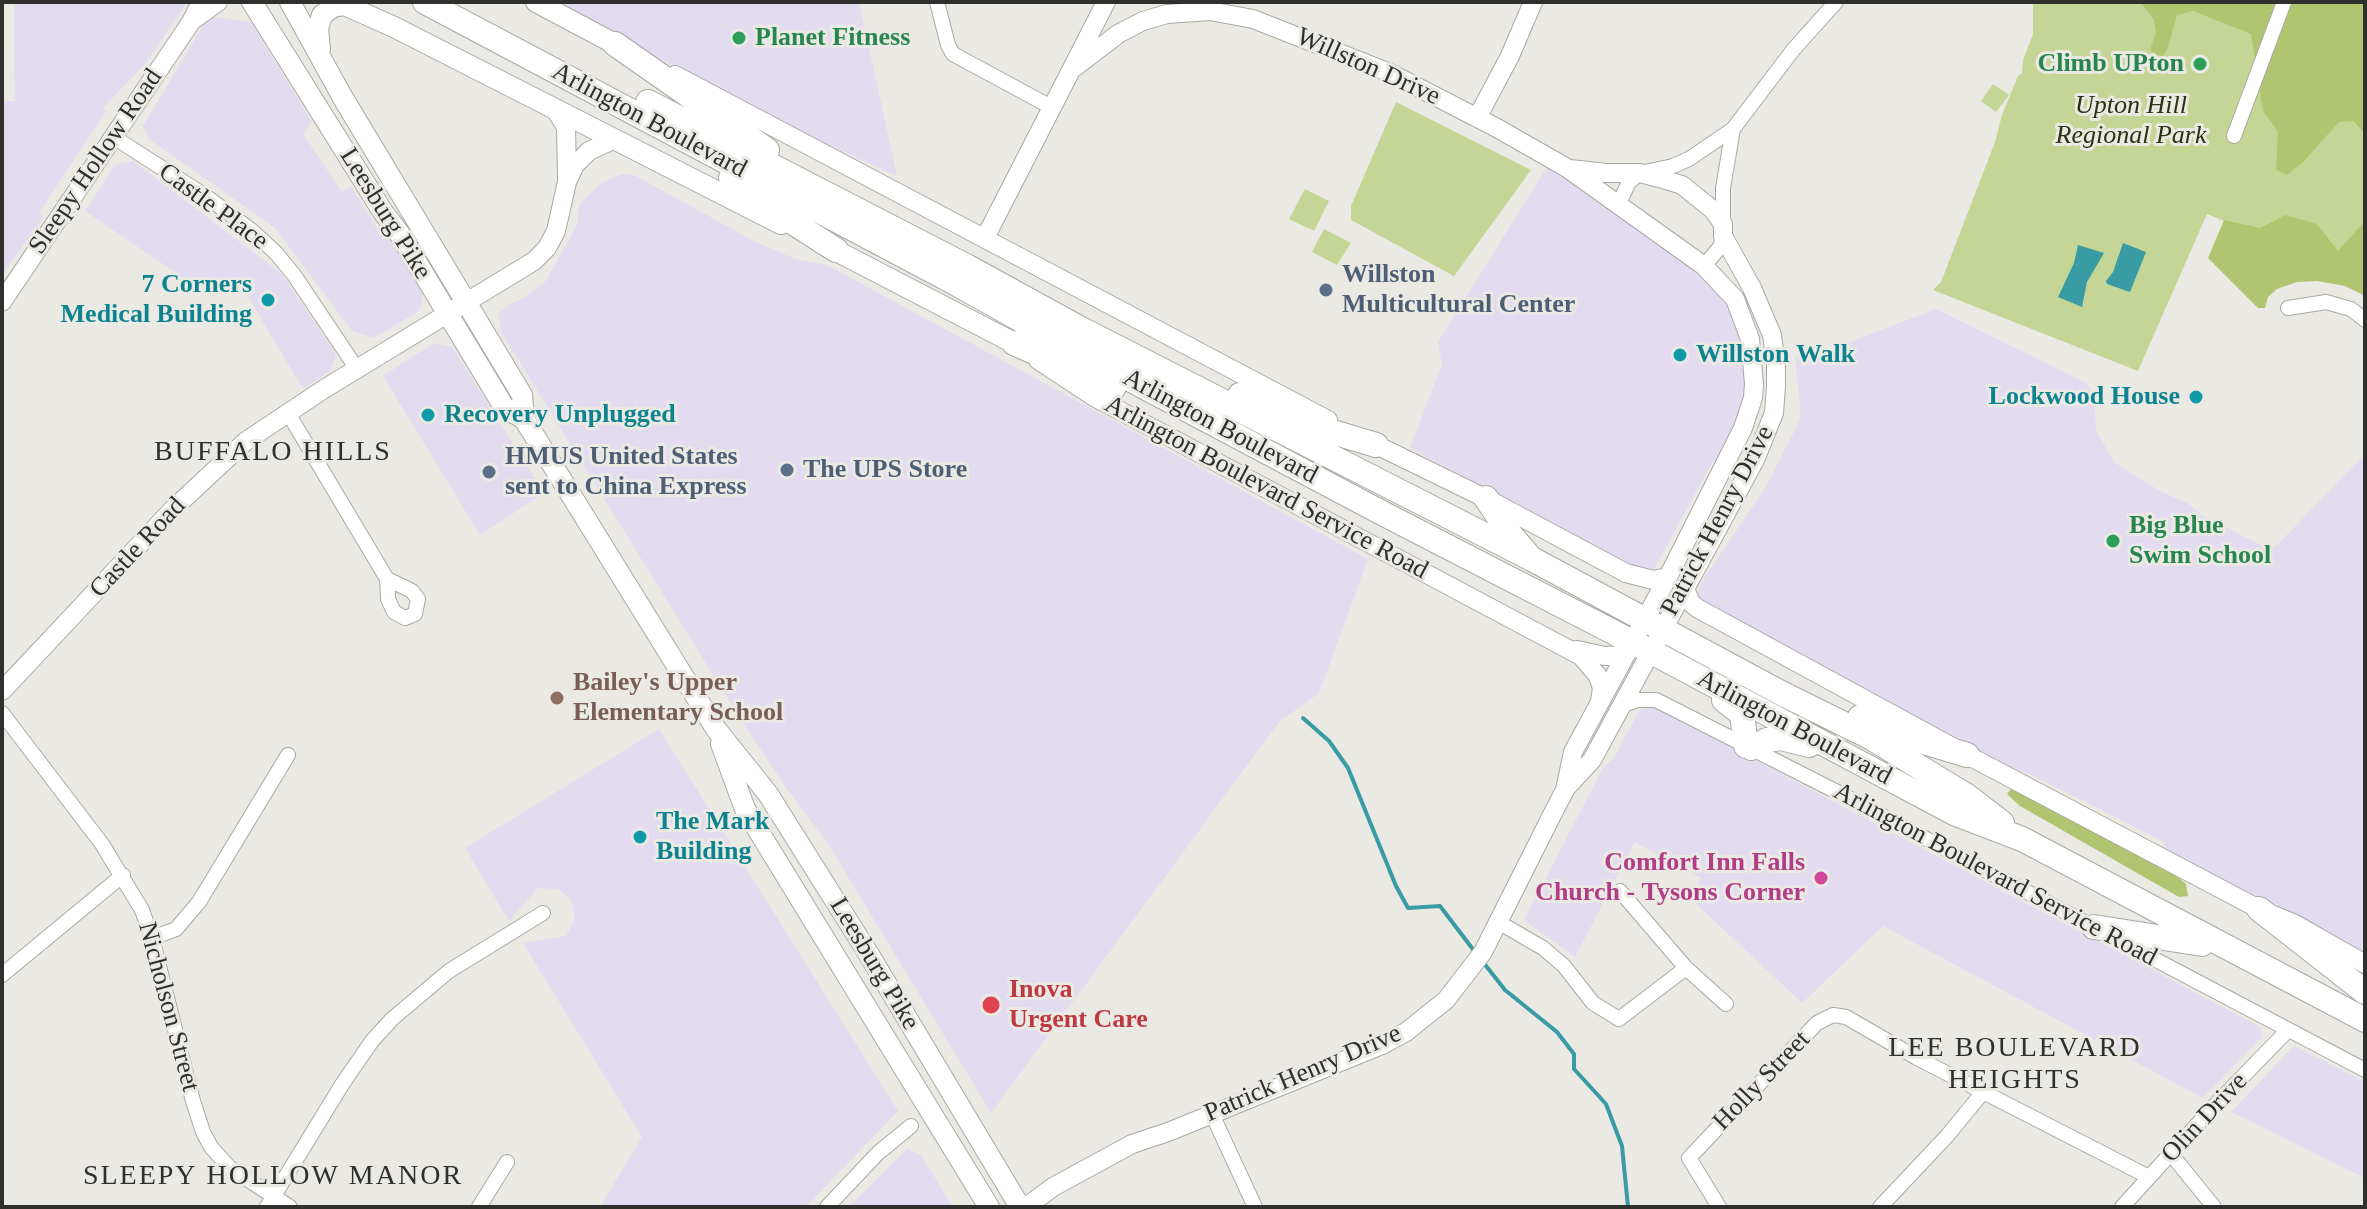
<!DOCTYPE html>
<style>
body{margin:0}
#map{position:relative;width:2367px;height:1209px;overflow:hidden;background:#ebe9e4;font-family:Georgia,serif}
canvas{display:block}
.frame{position:absolute;inset:0;border:4px solid #2f2f2d;pointer-events:none}
</style>
<div id="map">
<canvas width="2367" height="1209"></canvas>
<div class="frame"></div>
</div>
<script>
const ctx = document.querySelector('canvas').getContext('2d');
ctx.lineJoin = 'round';
function fillPath(path, color) {
  ctx.fillStyle = color;
  ctx.fill(path, 'evenodd');
}
function shape(rows) {
  const path = new Path2D();
  for (const r of rows) {
    path.moveTo(r[0], r[1]);
    for (let i = 2; i < r.length; i += 2) path.lineTo(r[i], r[i + 1]);
  }
  return path;
}
function stroke(path, color, width, dash) {
  ctx.strokeStyle = color;
  ctx.lineWidth = width;
  ctx.lineCap = dash ? 'butt' : 'round';
  ctx.setLineDash(dash || []);
  ctx.stroke(path);
}
function drawText(font, color, halo, rows, align = 'center') {
  ctx.font = font + ' Georgia,serif';
  ctx.lineWidth = 6;
  ctx.setLineDash([]);
  ctx.textBaseline = 'middle';
  ctx.strokeStyle = halo;
  ctx.fillStyle = color;
  for (const [text, x, y, turn = 0] of rows) {
    ctx.save();
    ctx.translate(x, y);
    ctx.rotate((+turn || 0) * Math.PI / 180);
    ctx.textAlign = isNaN(turn) ? turn : align;
    if (halo) ctx.strokeText(text, 0, 0);
    ctx.fillText(text, 0, 0);
    ctx.restore();
  }
}
const commercial = shape([
 [14,2,187,2,146,63,102,109,107,110,39,213,43,217,2,275,2,101,15,101],
 [552,2,859,2,897,176,789,127],
 [209,16,251,22,312,122,303,134,342,192,351,186,377,229,383,226,423,294,419,311,374,338,352,331,274,227,149,139,143,126],
 [133,161,282,274,336,354,331,370,303,389,236,277,210,296,85,211,115,165],
 [1547,167,1601,200,1704,275,1728,306,1740,337,1745,364,1745,391,1739,416,1727,444,1709,468,1651,575,1410,448,1442,364,1438,342],
 [622,174,634,175,754,241,795,259,827,265,1368,559,1319,693,1279,722,991,1113,827,842,787,789,739,717,501,332,499,313,509,304,522,299,546,281,577,225,579,205,601,183],
 [1936,309,2086,383,2094,393,2096,431,2115,463,2160,491,2187,503,2202,515,2264,547,2271,548,2278,544,2365,454,2365,954,2167,850,2162,841,2034,776,2007,766,1697,598,1701,583,1766,487,1801,418,1795,357,1834,348],
 [434,343,452,347,544,493,480,535,383,376],
 [1653,706,2260,1027,2262,1037,2203,1098,1883,926,1802,1003,1691,899,1701,878,1635,842,1575,957,1524,920,1603,768,1614,758,1639,711],
 [659,729,898,1111,806,1207,600,1207,642,1137,523,943,566,936,575,919,571,900,558,889,538,888,509,921,465,848],
 [2294,1046,2365,1082,2365,1178,2231,1112],
 [907,1149,921,1155,953,1207,849,1207]
]);
const green = shape([
 [2033,2,2365,2,2365,277,2207,214,2138,371,1933,290,1941,282,1995,142,2002,115,2018,76,2022,74,2023,60,2033,34],
 [1993,84,2009,95,1996,112,1981,101],
 [1396,102,1531,170,1454,276,1351,220,1351,206],
 [1305,189,1329,201,1314,231,1289,219],
 [1324,229,1351,243,1337,265,1312,252]
]);
const forest = shape([
 [2140,2,2365,2,2365,135,2354,121,2339,122,2303,162,2287,175,2276,170,2278,131,2263,111,2251,34,2193,11,2177,15,2168,47,2163,56,2158,55,2150,50,2156,32,2154,19],
 [2285,215,2317,224,2338,251,2365,221,2365,296,2345,286,2317,281,2297,282,2277,289,2268,297,2265,308,2258,308,2208,258,2224,220,2260,228],
 [2012,788,2173,873,2186,884,2188,896,2179,897,2020,806,2007,794]
]);
const water = shape([
 [2123,243,2146,252,2130,292,2107,284,2106,281,2113,272],
 [2078,245,2104,253,2087,282,2082,307,2058,297,2074,263]
]);
const stream = shape([
 [1303,718,1329,741,1348,768,1396,886,1408,908,1440,906,1475,952],
 [1483,962,1505,990,1557,1032,1574,1054,1574,1069,1606,1104,1622,1146,1628,1207]
]);
const street = shape([
 [937,2,948,45,953,54,1053,108],
 [112,136,207,197,251,230,276,253,294,275,357,369],
 [2234,136,2284,2],
 [1619,203,1629,182,1640,173,1673,166,1689,159,1733,129,1793,50,1836,2],
 [1723,224,1723,188,1733,129],
 [1704,266,1720,247,1723,236],
 [2288,308,2326,302,2351,309,2365,320],
 [288,413,387,579],
 [387,579,412,591,418,599,415,614,405,618,394,612,388,599,387,579],
 [1621,706,1638,700,1656,700,1841,794,2365,1070],
 [2,713,102,844,142,910,152,938,193,1101,203,1132,211,1147,230,1168,290,1207],
 [1620,891,1686,968,1726,1004],
 [1498,922,1543,948,1564,966,1593,1003,1619,1019,1686,968],
 [152,938,176,929,199,902,288,755],
 [2,975,123,875],
 [1212,1114,1255,1207],
 [2171,1154,2214,1207],
 [267,1207,343,1083,372,1041,392,1019,449,971,543,913],
 [479,1207,507,1162],
 [827,1207,878,1153,911,1126],
 [1719,1207,1689,1158,1817,1023,1833,1015,1846,1017,1917,1058,2149,1177],
 [1880,1207,1947,1136,1984,1091],
 [2122,1207,2216,1104,2288,1030]
]);
const secondary = shape([
 [193,20,218,2],
 [675,75,1328,420],
 [554,108,566,127,567,178],
 [1477,118,1510,56,1533,2],
 [985,238,1106,2],
 [2,302,191,22,201,2],
 [1038,360,1094,397,1581,656,1598,676,1602,688,1600,701],
 [1364,439,1491,501,1626,573,1653,580,1668,577],
 [1685,589,1691,603,1697,608,1967,755,2259,909,2295,924,2365,964],
 [1577,650,1605,656,1625,655],
 [2,691,173,509,246,441,324,389,534,261,547,248,556,231,567,182,575,165,589,151,615,139],
 [1566,788,1592,760,1755,460,1774,413,1776,386,1776,364,1772,335,1752,288,1723,236,1723,224,1713,210,1682,185,1659,178,1640,173,1606,173,1570,169],
 [1026,1207,1053,1187,1132,1144,1168,1132,1382,1045,1406,1032,1446,1000,1483,952,1554,811,1565,790,1573,752,1668,577,1743,428,1753,398,1754,384,1750,339,1735,299,1704,266,1567,168,1497,128,1390,73,1253,19,1210,11,1167,14,1143,21,1118,34,1075,67]
]);
const primary = shape([
 [252,2,383,212,399,233,504,407,524,419,716,729,768,794,868,953,1020,1207],
 [290,2,343,98,522,395,524,419],
 [338,2,394,27,781,224],
 [536,2,615,44],
 [320,49,318,29,322,15,333,7,345,5],
 [821,243,1014,343],
 [721,744,745,809,989,1207]
]);
const highway = shape([
 [425,2,957,284,1071,348,1384,514,1650,651,1954,813,2022,839,2365,1020],
 [615,44,767,150],
 [648,102,966,266,1081,329,1532,559,1781,693,1870,737,1967,796,2002,823],
 [731,178,778,213,836,250],
 [1014,343,1114,387],
 [1240,395,1336,433,1376,445],
 [1486,498,1510,534,1527,554],
 [1724,700,1742,714,1746,746],
 [1860,717,1924,742,1967,755],
 [1751,748,1767,740,1781,738,1809,745],
 [2259,909,2365,992],
 [2094,927,2202,944]
]);
const markers = [
 [739,38,8,"#2e9e5b"],
 [2200,64,8,"#2e9e5b"],
 [1326,290,8,"#5c6f8a"],
 [268,300,8,"#0f9aa8"],
 [1680,355,8,"#0f9aa8"],
 [2196,397,8,"#0f9aa8"],
 [428,415,8,"#0f9aa8"],
 [787,470,8,"#5c6f8a"],
 [489,472,8,"#5c6f8a"],
 [2113,541,8,"#2e9e5b"],
 [557,698,8,"#8d6e63"],
 [640,837,8,"#0f9aa8"],
 [1821,878,8,"#d1479c"],
 [991,1005,10,"#e0444e"]
];
const leisureNames = [
 ["Planet Fitness",755,38],
 ["Climb UPton",2184,64,"right"],
 ["Big Blue",2129,526],
 ["Swim School",2129,556]
];
const streetNames = [
 ["Willston Drive",1368,67,24],
 ["Arlington Boulevard",649,121,28],
 ["Sleepy Hollow Road",96,162,-56],
 ["Castle Place",213,207,36],
 ["Leesburg Pike",385,214,58],
 ["Arlington Boulevard",1220,427,28],
 ["Arlington Boulevard Service Road",1266,488,28],
 ["Patrick Henry Drive",1718,521,-62],
 ["Castle Road",138,548,-47],
 ["Arlington Boulevard",1794,728,28],
 ["Arlington Boulevard Service Road",1995,875,28],
 ["Leesburg Pike",874,964,59],
 ["Nicholson Street",168,1007,75],
 ["Patrick Henry Drive",1303,1074,-23],
 ["Holly Street",1762,1081,-46],
 ["Olin Drive",2205,1118,-47]
];
const parkNames = [
 ["Upton Hill",2131,106],
 ["Regional Park",2131,136]
];
const serviceNames = [
 ["Willston",1342,275],
 ["Multicultural Center",1342,305],
 ["HMUS United States",505,457],
 ["sent to China Express",505,487],
 ["The UPS Store",803,470]
];
const cultureNames = [
 ["7 Corners",252,285,"right"],
 ["Medical Building",252,315,"right"],
 ["Willston Walk",1696,355],
 ["Lockwood House",2180,397,"right"],
 ["Recovery Unplugged",444,415],
 ["The Mark",656,822],
 ["Building",656,852]
];
const educationNames = [
 ["Bailey's Upper",573,683],
 ["Elementary School",573,713]
];
const hotelNames = [
 ["Comfort Inn Falls",1805,863],
 ["Church - Tysons Corner",1805,893]
];
const healthNames = [
 ["Inova",1009,990],
 ["Urgent Care",1009,1020]
];
const neighbourhoodNames = [
 ["BUFFALO HILLS",273,453],
 ["LEE BOULEVARD",2015,1049],
 ["HEIGHTS",2015,1081],
 ["SLEEPY HOLLOW MANOR",273,1177]
];
fillPath(commercial, '#e3dbf0');
fillPath(green, '#c5d595');
fillPath(forest, '#b1c570');
fillPath(water, '#399ba4');
stroke(stream, '#399ba4', 4);
stroke(street, '#a9a8a3', 16);
stroke(secondary, '#a9a8a3', 20);
stroke(primary, '#a9a8a3', 22);
stroke(highway, '#a9a8a3', 26);
stroke(street, '#fff', 14);
stroke(secondary, '#fff', 18);
stroke(primary, '#fff', 20);
stroke(highway, '#fff', 24);
for (const [x, y, r, color] of markers) {
  const dot = new Path2D();
  dot.arc(x, y, r, 0, 2 * Math.PI);
  ctx.fillStyle = color;
  ctx.fill(dot);
  stroke(dot, '#ebe9e4', 3);
}
drawText('bold 26px', '#27864d', '#ebe9e4', leisureNames, 'left');
drawText('26px', '#2f2f2d', '#ebe9e4', streetNames);
drawText('italic 26px', '#2c330f', '#ebe9e4', parkNames);
drawText('bold 26px', '#4e5e75', '#ebe9e4', serviceNames, 'left');
drawText('bold 26px', '#0d838f', '#ebe9e4', cultureNames, 'left');
drawText('bold 26px', '#785e54', '#ebe9e4', educationNames, 'left');
drawText('bold 26px', '#b23c85', '#ebe9e4', hotelNames, 'right');
drawText('bold 26px', '#be3a42', '#ebe9e4', healthNames, 'left');
ctx.letterSpacing = '2px';
drawText('28px', '#2f2f2d', '#ebe9e4', neighbourhoodNames);
ctx.letterSpacing = '0px';
</script>
